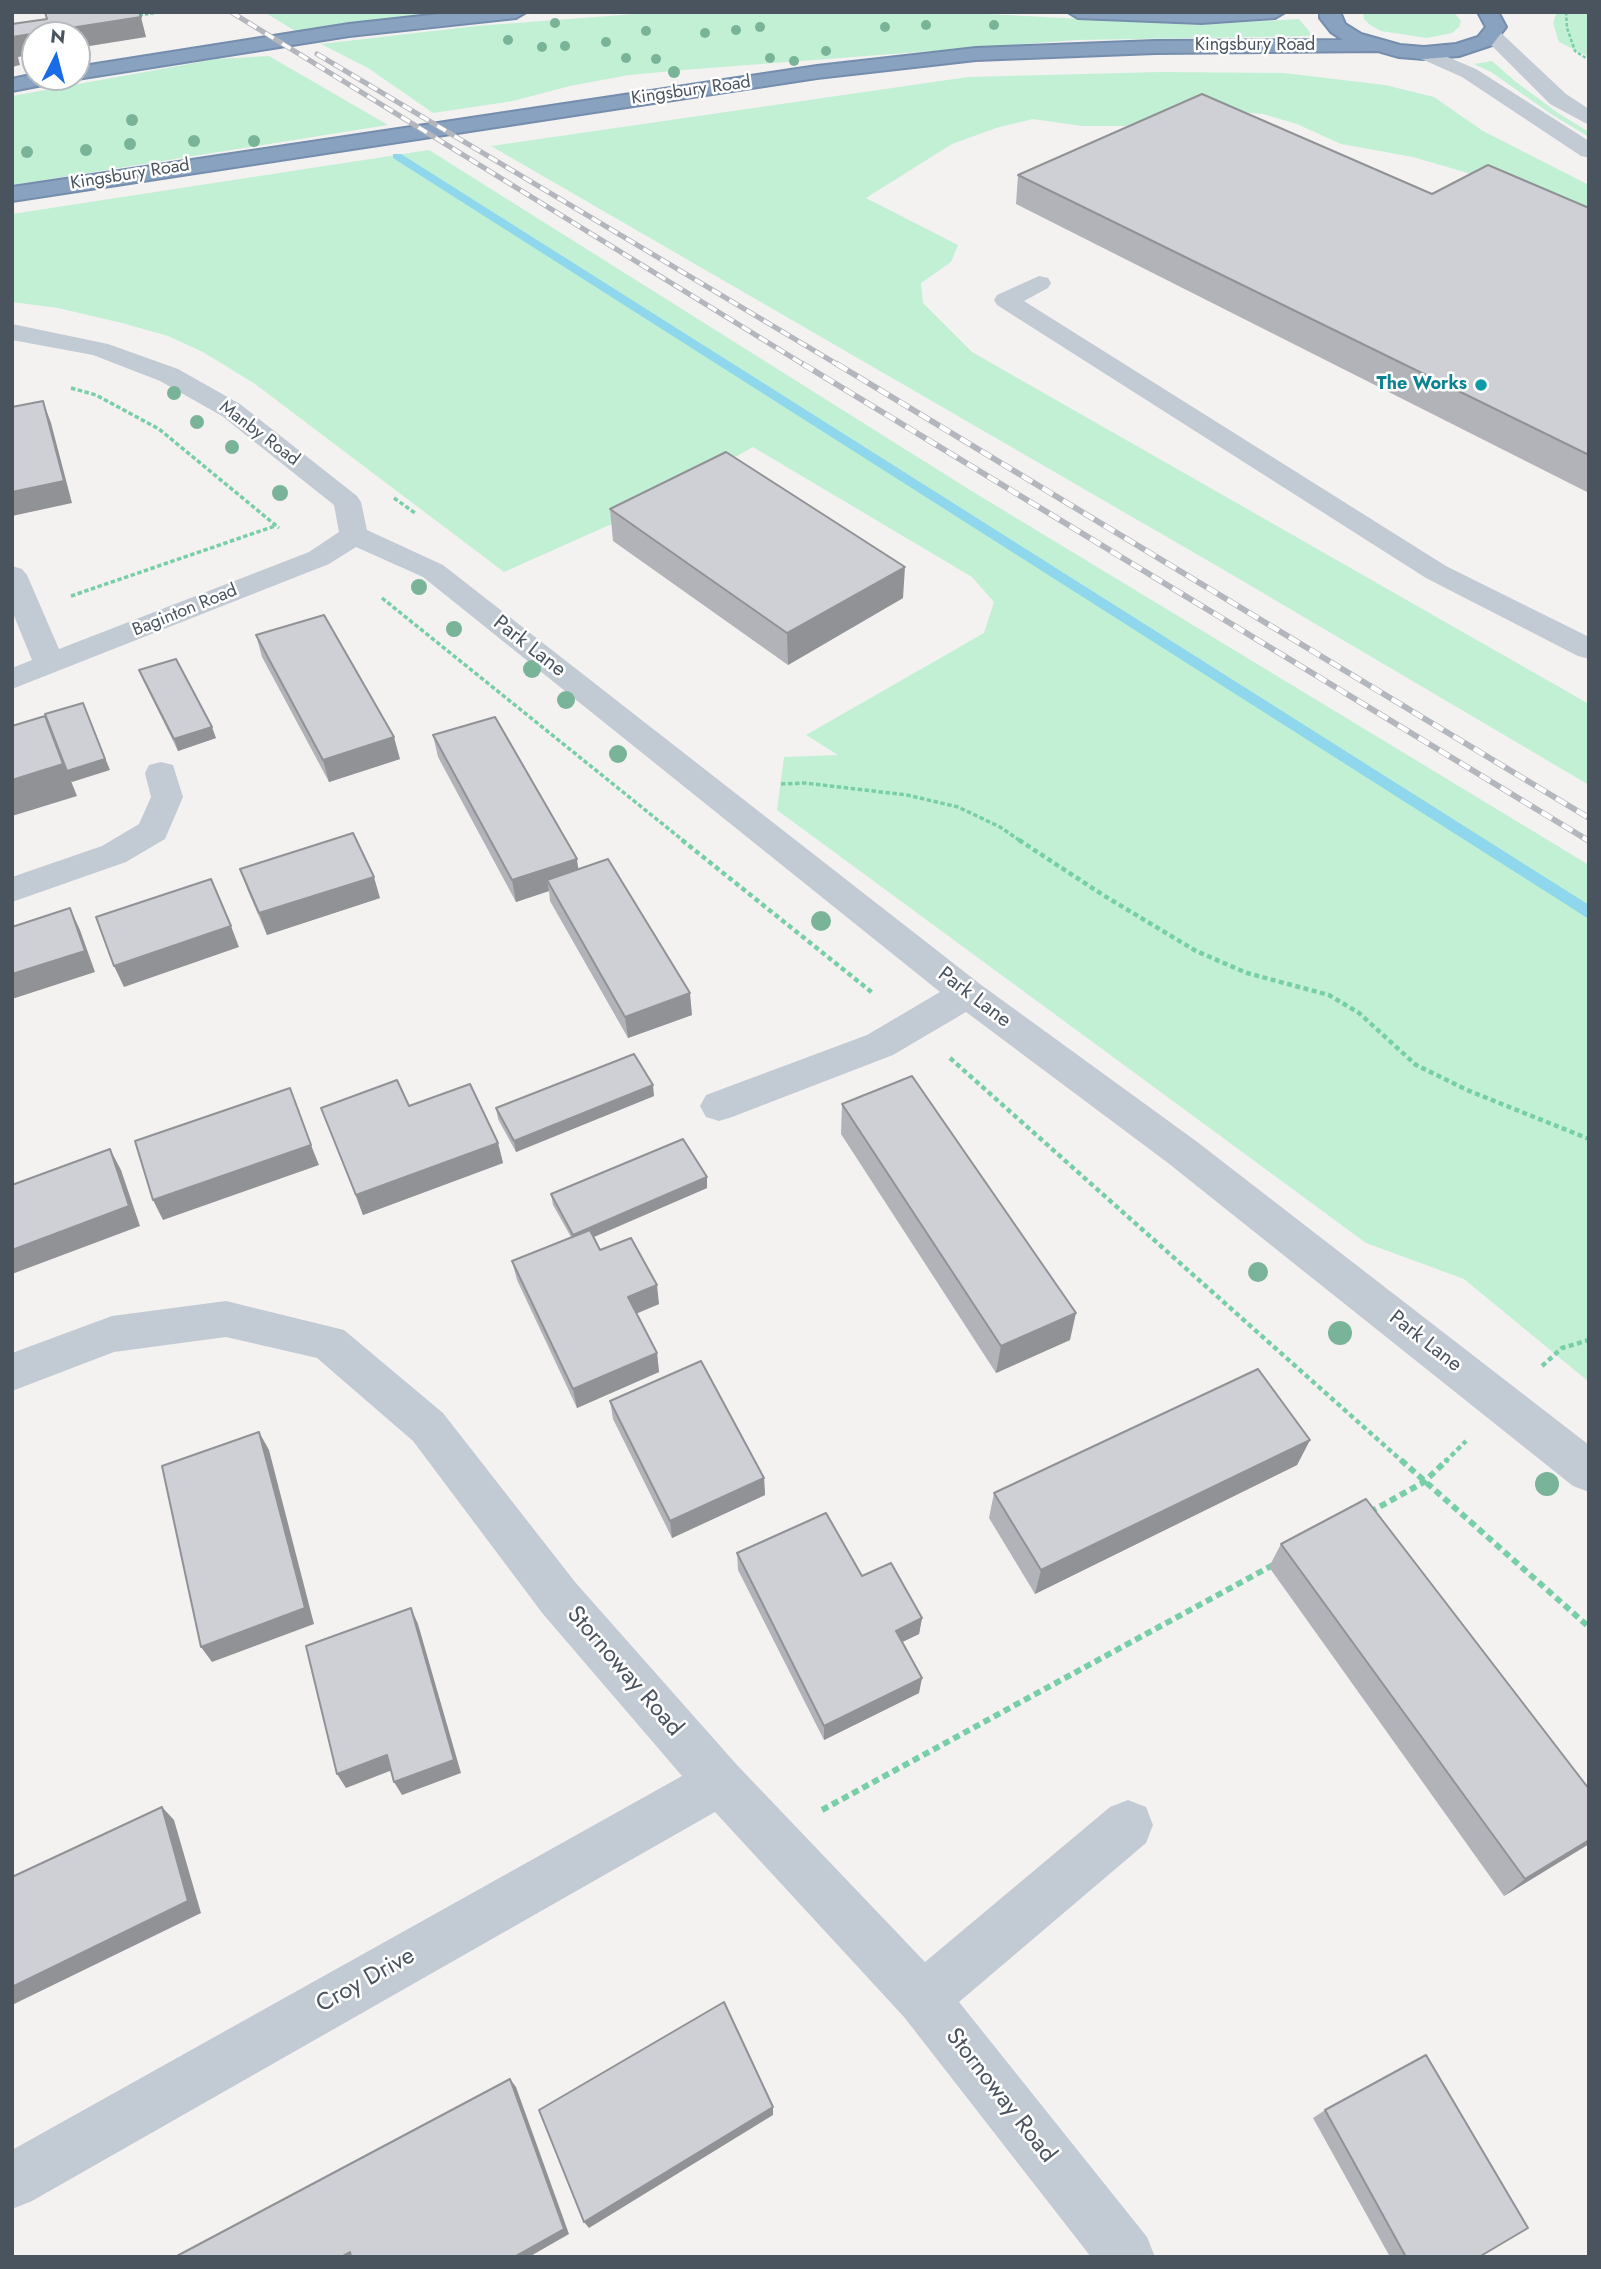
<!DOCTYPE html>
<style>
body{margin:0}
#map{position:relative;width:1601px;height:2269px;overflow:hidden;background:#f4f1f1;font-family:Jost,sans-serif}
canvas{display:block}
.frame{position:absolute;inset:0;border:14px solid #49545f;pointer-events:none}
.north{position:absolute;left:21px;top:21px;width:70px;height:70px;box-sizing:border-box;background:#fff;border:2px solid #b6bbbf;border-radius:50%;rotate:6deg;font-size:19px;font-weight:700;line-height:28px;text-align:center;color:#49545f}
.north::after{content:'';display:block;margin:auto;width:24px;height:32px;background:#186ce7;clip-path:polygon(50% 0,100% 100%,50% 72%,0 100%)}
</style>
<div id="map">
<canvas width="1601" height="2269"></canvas>
<div class="frame"></div>
<div class="north">N</div>
</div>
<script>
const ctx = document.querySelector('canvas').getContext('2d');
ctx.lineJoin = 'round';
function fillPath(path, color) {
  ctx.fillStyle = color;
  ctx.fill(path, 'evenodd');
}
function shape(rows) {
  const path = new Path2D();
  for (const r of rows) {
    path.moveTo(r[0], r[1]);
    for (let i = 2; i < r.length; i += 2) path.lineTo(r[i], r[i + 1]);
  }
  return path;
}
function stroke(path, color, width, dash) {
  ctx.strokeStyle = color;
  ctx.lineWidth = width;
  ctx.lineCap = dash ? 'butt' : 'round';
  ctx.setLineDash(dash || []);
  ctx.stroke(path);
}
function drawText(font, color, halo, rows, align = 'center') {
  ctx.font = font + ' Jost,sans-serif';
  ctx.lineWidth = 5;
  ctx.setLineDash([]);
  ctx.textBaseline = 'middle';
  ctx.strokeStyle = halo;
  ctx.fillStyle = color;
  for (const [text, x, y, turn = 0] of rows) {
    ctx.save();
    ctx.translate(x, y);
    ctx.rotate((+turn || 0) * Math.PI / 180);
    ctx.textAlign = isNaN(turn) ? turn : align;
    if (halo) ctx.strokeText(text, 0, 0);
    ctx.fillText(text, 0, 0);
    ctx.restore();
  }
}
const green = shape([
 [264,12,441,12,297,32],
 [662,12,950,12,1196,25,1299,19,1313,36,1076,40,683,70,629,75,570,86,513,101,433,113,368,68,321,44,476,26],
 [1454,12,1461,21,1459,27,1452,33,1427,38,1381,31,1370,25,1364,19,1363,13],
 [1557,12,1589,12,1589,57,1559,42,1553,23],
 [269,56,388,125,12,185,12,96,217,59],
 [1492,61,1516,82,1558,113,1589,132,1589,137,1551,114,1491,72,1474,64],
 [1161,72,1284,73,1385,85,1434,97,1483,131,1589,185,1589,224,1478,176,1413,157,1341,144,1297,124,1263,114,1214,110,1132,126,1082,126,1033,119,996,128,952,144,866,198,958,245,951,262,921,283,923,303,972,352,1589,704,1589,785,1224,570,491,146,968,77],
 [429,150,970,490,1589,865,1589,1382,1464,1279,1366,1243,777,810,784,757,838,755,806,735,984,633,994,602,972,577,753,447,717,467,717,477,504,572,255,384,203,352,168,336,122,323,58,308,12,302,12,214]
]);
const stream = shape([
 [393,154,401,154,1589,905,1589,919,393,158,393,154]
]);
const pathFar3 = shape([
 [1566,12,1567,28,1575,51,1589,60],
 [134,16,162,12]
]);
const pathFar2 = shape([
 [71,388,96,395,159,429,279,528],
 [394,498,415,513],
 [71,596,275,526],
 [382,598,685,842],
 [781,784,805,783,907,795,958,807,1000,827,1022,842]
]);
const pathFar1 = shape([
 [682,840,874,994],
 [1019,840,1103,895,1196,951,1247,973,1329,995,1359,1013,1416,1065,1467,1090,1589,1139],
 [950,1058,1403,1462],
 [1542,1366,1562,1348,1589,1340],
 [1445,1462,1466,1441]
]);
const path = shape([
 [1401,1460,1589,1627],
 [1370,1512,1424,1482,1447,1460],
 [822,1810,1273,1565]
]);
const minor = shape([
 [1492,29,1499,31,1566,94,1589,109,1589,125,1550,104,1485,39,1482,35,1485,31,1492,29],
 [1424,47,1476,69,1589,141,1589,158,1581,156,1462,77,1417,57,1414,53,1417,49,1424,47],
 [1039,276,1048,278,1051,283,1048,288,1024,301,1446,566,1589,637,1589,659,1578,656,1426,578,997,305,994,300,997,295,1039,276],
 [12,324,108,344,178,369,240,404,357,496,361,502,367,530,443,565,980,984,1196,1141,1589,1445,1589,1492,1573,1486,1168,1163,966,1012,893,1055,732,1117,719,1121,706,1117,700,1106,706,1095,867,1035,940,992,423,577,356,547,329,564,12,689,12,668,32,660,12,611,12,566,22,569,27,575,59,649,309,552,339,532,334,505,222,416,160,381,93,355,12,340,12,324],
 [161,762,173,765,183,797,165,839,126,862,12,902,12,877,102,846,139,824,151,797,145,773,149,765,161,762],
 [226,1301,344,1330,443,1413,575,1582,737,1765,925,1962,1110,1807,1128,1800,1146,1807,1153,1825,1146,1843,959,2002,1147,2237,1155,2257,1091,2257,904,2017,715,1812,32,2201,12,2209,12,2150,682,1776,543,1614,413,1441,317,1358,226,1337,114,1352,12,1391,12,1353,112,1316,226,1301]
]);
const highway = shape([
 [458,12,526,12,516,18,349,36,77,79,69,77,77,77,77,67,349,24,458,12],
 [1068,12,1285,12,1275,18,1201,23,1078,18,1068,12],
 [1320,12,1340,12,1345,24,1361,34,1400,45,1424,47,1456,44,1478,37,1486,27,1478,12,1498,12,1506,27,1492,45,1459,56,1424,59,1399,57,1378,51,1155,53,976,60,817,78,12,201,12,187,817,66,976,48,1155,41,1343,40,1331,32,1320,18,1320,12],
 [35,74,35,77,67,77,63,81,12,91,12,79,35,74]
]);
const railFar1 = shape([
 [231,12,806,366],
 [317,54,840,366]
]);
const rail = shape([
 [803,364,1589,841],
 [837,364,1589,818]
]);
const trees = [
 [555,23,5],
 [926,25,5],
 [994,25,5],
 [760,27,5],
 [885,27,5],
 [736,30,5],
 [646,31,5],
 [705,33,5],
 [508,40,5],
 [606,42,5],
 [565,46,5],
 [542,47,5],
 [826,51,5],
 [626,58,5],
 [770,58,5],
 [656,59,5],
 [794,61,5],
 [674,72,6],
 [132,120,6],
 [194,141,6],
 [254,141,6],
 [130,144,6],
 [86,150,6],
 [27,152,6],
 [174,393,7],
 [197,422,7],
 [232,447,7],
 [280,493,8],
 [419,587,8],
 [454,629,8],
 [532,669,9],
 [566,700,9],
 [618,754,9],
 [821,921,10],
 [1258,1272,10],
 [1340,1333,12],
 [1547,1484,12]
];
const wall = shape([
 [1018,175,1432,194,1589,208,1589,493,1016,204],
 [610,509,903,598,788,665,613,541],
 [256,635,400,759,329,782,262,657],
 [139,670,216,738,178,751,144,682],
 [433,735,578,869,692,1015,628,1038,550,901,549,891,516,902,438,757],
 [240,869,380,898,267,935,248,891],
 [654,1096,516,1152,498,1119,496,1108],
 [842,1104,1070,1340,996,1373,841,1134],
 [409,1106,498,1143,503,1163,363,1215,321,1108],
 [707,1188,594,1237,600,1250,659,1304,636,1314,657,1353,659,1372,577,1408,517,1280,512,1261,571,1237,553,1205,551,1194],
 [610,1401,764,1478,765,1495,672,1538,613,1419],
 [1310,1440,1297,1465,1035,1594,989,1518,994,1493],
 [1281,1544,1589,1844,1504,1896,1269,1567],
 [737,1553,922,1618,919,1634,902,1642,919,1693,824,1740,738,1570],
 [1325,2110,1479,2257,1390,2257,1313,2118]
]);
const shadedWall = shape([
 [141,17,146,37,77,48,77,35,35,35,35,54,18,57,20,65,12,67,12,37],
 [43,401,51,423,72,503,12,516,12,492],
 [905,567,903,598,788,665,787,633],
 [83,703,110,770,72,782,71,781,77,796,12,816,12,780,45,716,59,747],
 [212,727,216,738,178,751,174,739],
 [394,737,400,759,329,782,323,760],
 [577,859,580,881,547,880,549,891,516,902,512,880],
 [374,877,380,898,267,935,259,913],
 [70,908,80,930,95,972,12,999,12,974],
 [231,926,239,947,124,987,114,966],
 [690,993,692,1015,628,1038,625,1017],
 [653,1085,654,1096,516,1152,514,1141],
 [498,1143,503,1163,363,1215,356,1195],
 [311,1145,319,1165,163,1220,153,1200],
 [110,1149,121,1170,140,1226,12,1274,12,1250],
 [707,1177,707,1188,575,1245,573,1235],
 [657,1285,659,1304,630,1316,628,1297],
 [1076,1313,1070,1340,996,1373,1001,1346],
 [657,1353,659,1372,577,1408,573,1389],
 [259,1432,269,1450,314,1624,212,1662,201,1647],
 [1310,1440,1297,1465,1035,1594,1041,1570],
 [764,1478,765,1495,672,1538,670,1521],
 [411,1608,418,1624,461,1773,402,1795,394,1782],
 [922,1618,919,1634,894,1646,896,1631],
 [922,1678,919,1693,824,1740,824,1726],
 [387,1755,395,1769,346,1788,337,1774],
 [162,1807,174,1820,201,1913,12,2005,12,1987],
 [1589,1840,1589,1844,1504,1896,1525,1879],
 [510,2079,516,2087,569,2234,529,2257,514,2257],
 [773,2107,773,2115,589,2228,584,2222],
 [350,2252,360,2257,341,2257]
]);
const building = shape([
 [45,12,139,12,141,17,12,37,12,24,47,19,45,12],
 [1202,94,1432,194,1488,165,1589,208,1589,455,1018,175,1202,94],
 [43,401,64,481,12,492,12,407,43,401],
 [726,452,905,567,787,633,610,509,726,452],
 [324,615,394,737,323,760,256,635,324,615],
 [176,659,212,727,174,739,139,670,176,659],
 [83,703,105,759,67,771,45,714,83,703],
 [45,716,63,764,12,780,12,726,45,716],
 [495,717,577,859,512,880,433,735,495,717],
 [353,833,374,877,259,913,240,869,353,833],
 [608,859,690,993,625,1017,547,880,608,859],
 [211,879,231,926,114,966,96,917,211,879],
 [70,908,85,951,12,974,12,927,70,908],
 [634,1054,653,1085,514,1141,496,1108,634,1054],
 [912,1076,1076,1313,1001,1346,842,1104,912,1076],
 [397,1080,409,1106,470,1084,498,1143,356,1195,321,1108,397,1080],
 [290,1088,311,1145,153,1200,135,1141,290,1088],
 [683,1139,707,1177,573,1235,551,1194,683,1139],
 [110,1149,129,1206,12,1250,12,1185,110,1149],
 [590,1230,600,1250,631,1238,657,1285,628,1297,657,1353,573,1389,512,1261,590,1230],
 [701,1361,764,1478,670,1521,610,1401,701,1361],
 [1258,1369,1310,1440,1041,1570,994,1493,1258,1369],
 [259,1432,305,1608,201,1647,162,1466,259,1432],
 [1366,1499,1589,1789,1589,1840,1525,1879,1281,1544,1366,1499],
 [826,1513,862,1576,891,1563,922,1618,896,1631,922,1678,824,1726,737,1553,826,1513],
 [411,1608,454,1760,394,1782,387,1755,337,1774,306,1646,411,1608],
 [162,1807,188,1901,12,1987,12,1877,162,1807],
 [724,2002,773,2107,584,2222,539,2110,724,2002],
 [1426,2055,1528,2228,1479,2257,1406,2257,1325,2110,1426,2055],
 [510,2079,564,2229,514,2257,351,2257,350,2252,341,2257,175,2257,510,2079]
]);
const markers = [
 [1481,385,7,"#0f9aa8"]
];
const farStreetnames = [
 ["Kingsbury Road",1255,46],
 ["Kingsbury Road",691,91,-8],
 ["Kingsbury Road",130,175,-9],
 ["Manby Road",259,434,37],
 ["Baginton Road",185,611,-22]
];
const farCulturenames = [
 ["The Works",1467,385]
];
const streetNames = [
 ["Park Lane",529,647,38],
 ["Park Lane",974,998,37],
 ["Park Lane",1425,1342,38]
];
const nearStreetnames = [
 ["Stornoway Road",624,1672,49],
 ["Croy Drive",366,1981,-29],
 ["Stornoway Road",1000,2096,52]
];
fillPath(green, '#c1f0d5');
fillPath(stream, '#8ed7ed');
stroke(highway, '#748dac', 4);
stroke(pathFar3, '#78cfa7', 2.5, [3.5, 2]);
stroke(pathFar2, '#78cfa7', 3.5, [4.5, 2.5]);
stroke(pathFar1, '#78cfa7', 4.5, [5, 3.5]);
stroke(path, '#78cfa7', 6, [7, 4.5]);
fillPath(minor, '#c2cbd3');
fillPath(highway, '#89a2c0');
stroke(railFar1, '#b3b6bc', 5);
stroke(rail, '#b3b6bc', 6);
stroke(railFar1, '#fff', 3.5, [10]);
stroke(rail, '#fff', 4.5, [12]);
ctx.fillStyle = '#7ab498';
for (const [x, y, r] of trees) {
  ctx.beginPath();
  ctx.arc(x, y, r, 0, 2 * Math.PI);
  ctx.fill();
}
fillPath(wall, '#b1b3b8');
fillPath(shadedWall, '#909296');
fillPath(building, '#ced0d6');
stroke(building, '#909296', 2);
for (const [x, y, r, color] of markers) {
  const dot = new Path2D();
  dot.arc(x, y, r, 0, 2 * Math.PI);
  ctx.fillStyle = color;
  ctx.fill(dot);
  stroke(dot, '#fff', 2.5);
}
drawText('18px', '#49545f', '#fff', farStreetnames);
drawText('bold 18px', '#0d838f', '#fff', farCulturenames, 'right');
drawText('21px', '#49545f', '#fff', streetNames);
drawText('24px', '#49545f', '#fff', nearStreetnames);
</script>
